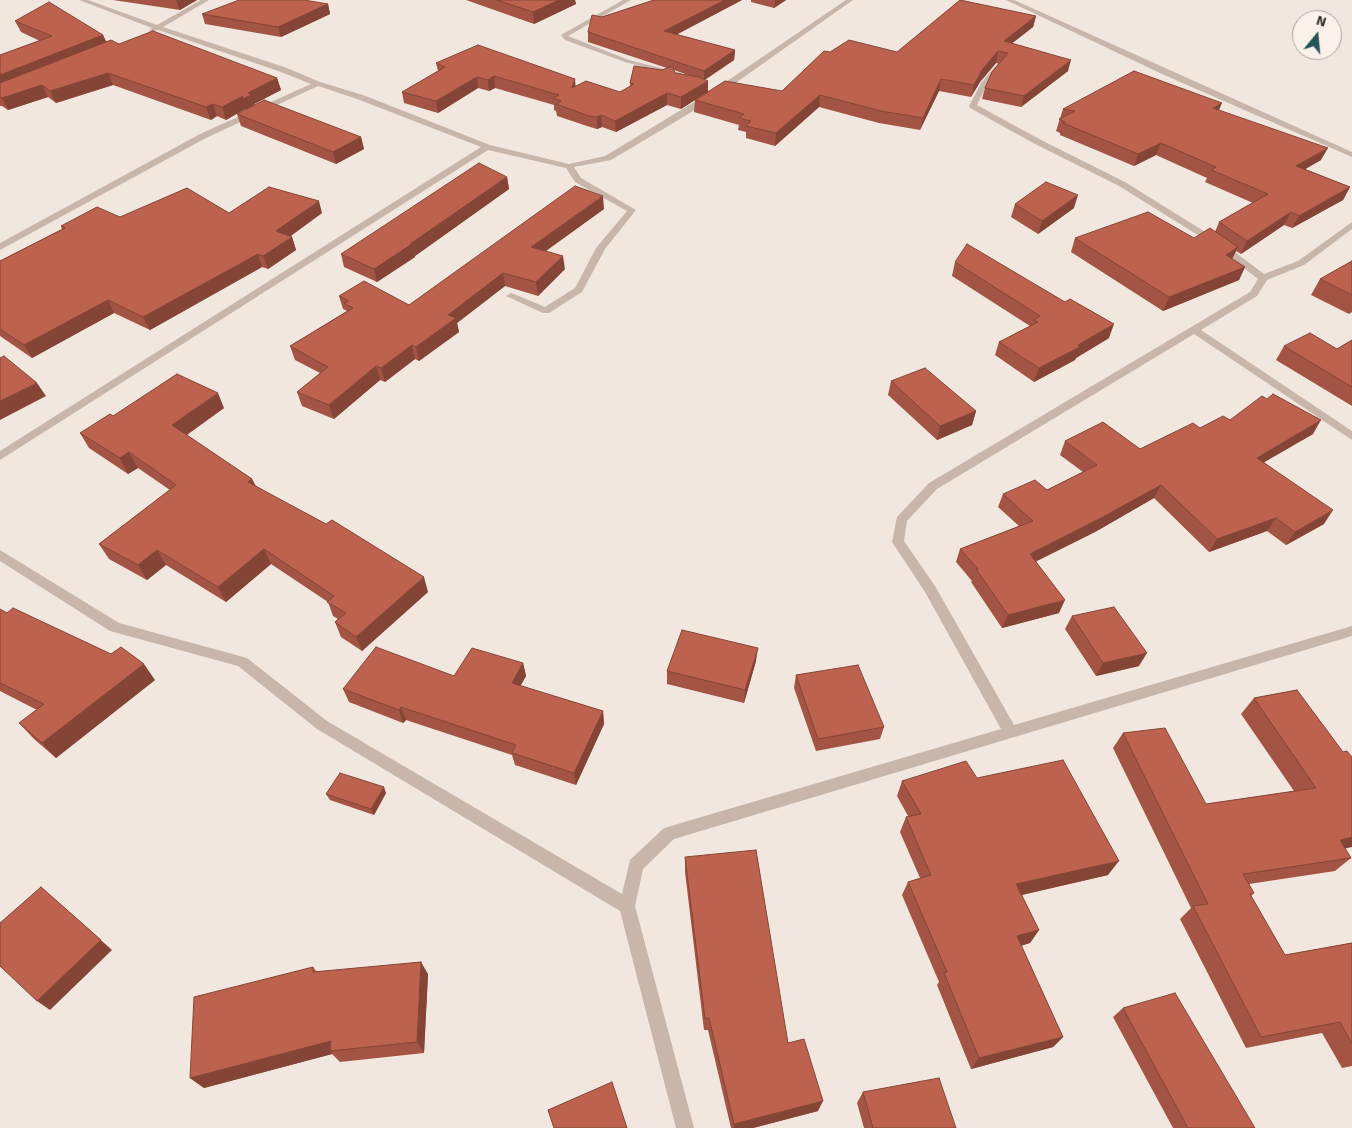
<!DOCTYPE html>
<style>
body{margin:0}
#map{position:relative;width:1352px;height:1128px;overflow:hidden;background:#f1e7de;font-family:Signika,sans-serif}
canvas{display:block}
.north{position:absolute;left:1292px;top:10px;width:50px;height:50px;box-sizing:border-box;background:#f9f1ea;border:1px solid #aba39d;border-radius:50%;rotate:17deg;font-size:14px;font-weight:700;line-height:20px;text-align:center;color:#362d29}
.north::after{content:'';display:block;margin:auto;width:18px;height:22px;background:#255;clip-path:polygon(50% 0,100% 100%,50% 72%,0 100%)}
</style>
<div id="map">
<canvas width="1352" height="1128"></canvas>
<div class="north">N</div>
</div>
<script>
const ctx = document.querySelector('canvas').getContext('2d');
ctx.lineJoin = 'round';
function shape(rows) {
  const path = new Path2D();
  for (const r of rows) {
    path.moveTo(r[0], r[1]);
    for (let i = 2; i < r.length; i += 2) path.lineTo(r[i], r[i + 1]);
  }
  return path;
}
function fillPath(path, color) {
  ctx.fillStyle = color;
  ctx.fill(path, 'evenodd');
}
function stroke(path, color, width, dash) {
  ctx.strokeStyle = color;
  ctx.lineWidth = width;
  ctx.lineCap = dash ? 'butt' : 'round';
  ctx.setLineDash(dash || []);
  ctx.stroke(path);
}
const lane = shape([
 [0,550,119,623,247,658,327,721,329,725,327,729,322,731,317,729,238,666,110,631,0,561,0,550]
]);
const street = shape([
 [79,0,88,0,157,25,201,0,209,0,163,27,287,68,320,82,363,95,490,145,569,164,605,156,714,90,846,0,853,0,720,94,685,116,611,160,574,167,581,178,636,210,605,249,582,292,549,313,543,313,506,296,511,293,514,294,545,307,575,288,596,248,627,211,575,182,566,168,488,150,0,460,0,451,481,147,357,99,318,86,206,138,0,250,0,243,200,134,311,84,281,72,158,30,150,32,149,31,152,28,79,0],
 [623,0,631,0,568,36,629,60,681,73,681,77,625,62,565,40,561,35,623,0],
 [1006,0,1014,0,1352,152,1352,157,1162,74,1006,0],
 [997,64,1003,65,988,83,977,105,1041,140,1125,182,1223,243,1264,274,1298,261,1352,222,1352,229,1304,265,1267,280,1257,296,1201,330,1352,431,1352,440,1194,334,937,489,907,521,904,541,935,586,1014,725,1352,626,1352,636,674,839,643,869,635,906,694,1128,676,1128,620,911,317,729,315,725,317,721,322,719,327,721,622,894,630,860,664,828,1001,729,925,592,892,542,897,517,929,483,1250,292,1258,279,1217,247,1119,186,1035,144,970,108,969,106,981,83,997,64]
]);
const wall = shape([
 [113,0,197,0,180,10],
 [466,0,575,0,576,4,534,24],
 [654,0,742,0,676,35,735,50,734,60,705,80,708,92,782,91,830,52,897,52,1036,16,1033,27,1012,43,1068,71,1021,107,982,99,985,88,999,64,996,63,980,82,971,97,939,91,920,130,879,123,819,107,775,146,746,138,746,132,738,130,739,125,694,112,695,100,699,97,681,109,667,105,616,132,602,127,597,129,590,127,557,116,556,111,554,110,554,105,495,88,489,91,478,88,438,113,404,103,402,92,438,71,436,63,576,86,620,92,630,87,630,83,667,68,588,42,588,32,602,17],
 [674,70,688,75,675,73],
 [751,0,786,0,774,8,751,2],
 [328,4,330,14,281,37,205,24,202,14],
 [15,21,103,35,106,41,277,78,281,90,254,104,255,105,361,137,364,149,336,164,241,126,237,114,246,110,245,109,226,120,217,116,211,120,113,85,56,103,48,97,8,110,2,106,0,106,0,55,40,41,21,32],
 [1063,109,1219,110,1321,160,1305,169,1350,187,1343,200,1292,228,1284,225,1241,254,1236,251,1232,259,1245,267,1239,280,1163,311,1071,252,1075,238,1194,238,1215,232,1219,222,1253,203,1205,182,1207,178,1156,155,1134,166,1060,135,1060,133,1056,131],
 [507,177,509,189,415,256,415,257,377,282,344,267,341,254],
 [1015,204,1074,208,1038,234,1011,217],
 [604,209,546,251,565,269,538,296,505,286,457,323,459,332,419,361,415,359,385,382,380,380,334,419,302,406,297,392,320,373,295,360,290,346,347,311,343,309,339,296,409,305],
 [229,213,322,213,290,236,292,237,296,250,268,269,262,267,150,330,114,313,32,358,0,336,0,261,62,229,61,226,120,217],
 [1352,261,1352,312,1349,314,1311,295,1320,279],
 [955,262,1109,338,1076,358,1075,360,1034,382,995,355,999,342,1030,326,952,276],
 [1352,340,1352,406,1276,360,1284,346,1337,349],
 [891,381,976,411,972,425,937,440,888,395],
 [224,408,187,435,252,479,256,486,428,592,362,651,341,637,335,622,338,619,333,616,328,602,271,564,226,602,166,565,147,580,109,559,99,544,170,490,138,468,128,474,89,448,80,433,113,416],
 [1230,420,1313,434,1264,462,1324,524,1286,545,1267,531,1209,552,1154,498,1095,532,1036,561,1059,613,1002,628,971,582,972,581,956,562,960,549,1019,526,998,507,1003,494,1047,490,1083,472,1060,455,1065,441,1140,449,1200,428],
 [0,609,7,613,111,654,155,680,56,758,34,739,19,723,37,710,0,691],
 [1072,616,1139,666,1096,676,1065,629],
 [756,661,744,703,667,684,667,671],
 [523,663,526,676,520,686,603,711,604,724,576,785,515,765,512,755,406,720,403,723,349,702,343,689,454,676],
 [796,675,884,727,880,739,816,751,794,688],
 [1297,690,1345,848,1351,858,1335,871,1249,884,1254,893,1251,896,1285,955,1352,943,1352,1066,1342,1068,1322,1033,1246,1048,1180,919,1191,908,1113,748,1123,733,1206,804,1294,791,1241,714,1254,698],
 [977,778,1108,875,1022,895,1039,930,1030,943,1021,946,1063,1037,1053,1047,971,1069,937,985,939,982,902,895,908,882,920,878,900,832,906,817,908,816,897,796,902,781],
 [386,793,374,815,330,800,326,794],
 [685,857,788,1043,818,1111,753,1128,731,1128,708,1030,704,1030,685,872],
 [313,967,316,971,428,974,424,1053,340,1062,332,1054,204,1088,190,1078],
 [1123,1008,1255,1128,1173,1128,1113,1017],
 [863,1092,956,1128,864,1128,857,1103]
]);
const shadedWall = shape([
 [176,0,197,0,180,10],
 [559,0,575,0,576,4,534,24,533,12],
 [725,0,742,0,664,41,664,31],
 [775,0,786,0,774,8],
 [328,4,330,14,281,37,278,27],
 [1036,16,1033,27,1001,52,1004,41],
 [103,35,108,47,0,89,0,75],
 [735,50,734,60,704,80,704,71],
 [998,51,996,63,980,82,971,97,974,85,982,70],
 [1071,60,1068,71,1021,107,1024,96],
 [108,73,113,85,56,103,50,91],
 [494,76,495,88,489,91,488,80],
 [477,77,478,88,438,113,436,101],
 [277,78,281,90,254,104,255,107,246,111,245,109,226,120,222,107],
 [575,79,576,91,572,88],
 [941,79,939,91,920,130,923,118],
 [708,81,708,92,681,109,681,97],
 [42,85,48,97,8,110,2,98],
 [667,93,667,105,616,132,615,121],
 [820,95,819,107,775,146,776,133],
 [1222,103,1217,115,1213,108],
 [213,104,217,116,211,120,206,107],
 [601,115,602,127,597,129,597,117],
 [361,137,364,149,336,164,333,152],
 [1161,143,1156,155,1134,166,1138,154],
 [1328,148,1321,160,1290,178,1296,166],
 [507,177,509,189,415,256,415,257,377,282,374,269],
 [1350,187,1343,200,1292,228,1299,216],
 [1078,195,1074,208,1038,234,1042,221],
 [603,196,604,209,533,260,531,247],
 [319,201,322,213,280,244,276,231],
 [1291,212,1284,225,1241,254,1247,241],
 [292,237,296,250,268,269,263,256],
 [1238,247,1231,261,1226,255],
 [258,254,262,267,150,330,143,317],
 [563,256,565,269,538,296,536,282],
 [1245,267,1239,280,1163,311,1169,297],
 [503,273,505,286,457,323,459,332,419,361,416,347,448,315],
 [108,300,114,313,32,358,24,345],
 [1114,324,1109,338,1076,358,1075,360,1034,382,1039,368],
 [412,345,415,359,385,382,381,368],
 [376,366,380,380,334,419,329,405],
 [37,383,46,396,0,420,0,401],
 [218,393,224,408,179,440,172,425],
 [976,411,972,425,937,440,940,426],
 [1321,420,1313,434,1249,471,1257,458],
 [129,452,138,468,128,474,120,458],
 [252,479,259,494,248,482],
 [1161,485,1154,498,1095,532,1025,567,1030,554],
 [1333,510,1324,524,1286,545,1295,532],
 [1276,518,1267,531,1209,552,1217,539],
 [264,549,271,564,226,602,218,587],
 [157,550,166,565,147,580,138,565],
 [424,577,428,592,362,651,356,637],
 [1065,600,1059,613,1002,628,1008,615],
 [758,648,756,661,744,703,745,690],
 [1147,653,1139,666,1096,676,1103,663],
 [523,663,526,676,515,696,512,683],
 [144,664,155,680,56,758,42,743],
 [401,707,406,720,403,723,399,710],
 [603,711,604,724,576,785,574,773],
 [384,787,386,793,374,815,371,809],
 [1352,837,1352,847,1324,853,1340,840],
 [1119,861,1108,875,1008,898,1016,884],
 [41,887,112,950,50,1010,37,1001],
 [1039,930,1030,943,1008,949,1017,936],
 [421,962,428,974,424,1053,417,1042],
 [1063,1037,1053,1047,971,1069,979,1058],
 [331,1041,330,1051,332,1054,204,1088,190,1078],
 [823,1101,818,1111,753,1128,734,1128,734,1124]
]);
const building = shape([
 [239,0,304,0,328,4,278,27,202,14,239,0],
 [497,0,559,0,533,12,497,0],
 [654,0,725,0,664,31,735,50,704,71,588,32,592,15,602,17,654,0],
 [960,0,1036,16,1004,41,1071,60,1024,96,985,88,992,72,1008,53,998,51,982,70,974,85,941,79,923,118,881,111,820,95,776,133,746,126,751,121,739,118,744,114,695,100,725,81,782,91,824,51,830,52,849,40,897,52,960,0],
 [49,2,103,35,0,75,0,55,52,36,15,21,49,2],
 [153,31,277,78,248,93,252,95,242,99,243,96,222,107,213,104,206,107,108,73,50,91,42,85,2,98,0,97,0,83,111,40,119,44,153,31],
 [478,45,575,79,572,88,586,81,620,92,634,84,630,83,634,66,662,70,670,67,673,67,675,73,699,77,708,81,681,97,667,93,615,121,601,115,597,117,589,116,556,104,561,101,553,98,559,95,494,76,488,80,477,77,436,101,402,92,445,67,436,63,478,45],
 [1134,71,1222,103,1213,108,1328,148,1296,166,1350,187,1299,216,1291,212,1247,241,1219,222,1268,194,1211,170,1216,167,1161,143,1138,154,1063,123,1065,122,1059,119,1075,111,1063,109,1134,71],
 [264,100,361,137,333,152,237,114,264,100],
 [479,163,507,177,410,244,412,244,374,269,341,254,479,163],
 [1046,182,1078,195,1042,221,1015,204,1046,182],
 [575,186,603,196,531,247,563,256,536,282,503,273,448,315,456,318,416,347,412,345,381,368,376,366,329,405,297,392,328,367,290,346,353,308,344,303,349,301,339,296,364,281,409,305,575,186],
 [269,187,319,201,276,231,292,237,263,256,258,254,143,317,108,300,24,345,0,329,0,261,65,228,61,226,97,207,120,217,187,188,229,213,269,187],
 [1148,212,1194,238,1210,228,1238,247,1226,255,1245,267,1169,297,1075,238,1148,212],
 [967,244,1065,302,1070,299,1114,324,1078,345,1080,347,1039,368,999,342,1038,322,1033,320,1040,316,955,262,967,244],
 [1352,261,1352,295,1320,279,1352,261],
 [1310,333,1337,349,1352,340,1352,387,1284,346,1310,333],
 [4,356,37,383,0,401,0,358,4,356],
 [925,368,976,411,940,426,891,381,925,368],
 [177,374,218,393,172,425,252,479,248,482,326,524,332,520,424,577,356,637,335,622,346,613,327,602,334,596,264,549,218,587,157,550,138,565,99,544,176,485,129,452,120,458,80,433,110,414,113,416,177,374],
 [1273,394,1321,420,1257,458,1333,510,1295,532,1276,518,1217,539,1161,485,1101,518,1030,554,1065,600,1008,615,976,569,978,569,960,549,1033,521,1003,494,1035,480,1047,490,1097,465,1065,441,1103,422,1140,449,1193,423,1200,428,1223,416,1230,420,1262,396,1267,399,1273,394],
 [1114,607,1147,653,1103,663,1072,616,1114,607],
 [13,608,111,654,121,647,144,664,42,743,19,723,44,704,0,683,0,609,7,613,13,608],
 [682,630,758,648,745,690,667,671,682,630],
 [376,647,454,676,472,648,523,663,512,683,603,711,574,773,512,753,516,745,401,707,399,710,343,689,376,647],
 [858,665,884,727,818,739,796,675,858,665],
 [1297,690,1343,752,1347,751,1352,757,1352,837,1340,840,1351,858,1243,874,1254,893,1250,894,1285,955,1352,943,1352,1044,1340,1022,1261,1037,1193,906,1208,904,1123,733,1165,728,1206,804,1316,788,1254,698,1297,690],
 [1063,760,1119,861,1016,884,1039,930,1017,936,1063,1037,979,1058,944,973,947,972,908,882,931,875,906,817,921,814,902,781,966,761,977,778,1063,760],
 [340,773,384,787,371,809,326,794,340,773],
 [756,850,788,1043,804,1039,823,1101,734,1124,709,1018,705,1019,685,857,756,850],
 [41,887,101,940,37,1001,0,966,0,923,41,887],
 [421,962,417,1042,330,1051,331,1041,190,1078,194,997,313,967,313,972,421,962],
 [1175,993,1255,1128,1188,1128,1123,1008,1175,993],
 [939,1078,956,1128,873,1128,863,1092,939,1078],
 [612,1082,627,1128,554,1128,548,1110,612,1082]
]);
fillPath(lane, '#c8b6ab');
fillPath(street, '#c8b6ab');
fillPath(wall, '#a35444');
fillPath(shadedWall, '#844537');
fillPath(building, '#bd624f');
stroke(building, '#844537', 1);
</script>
